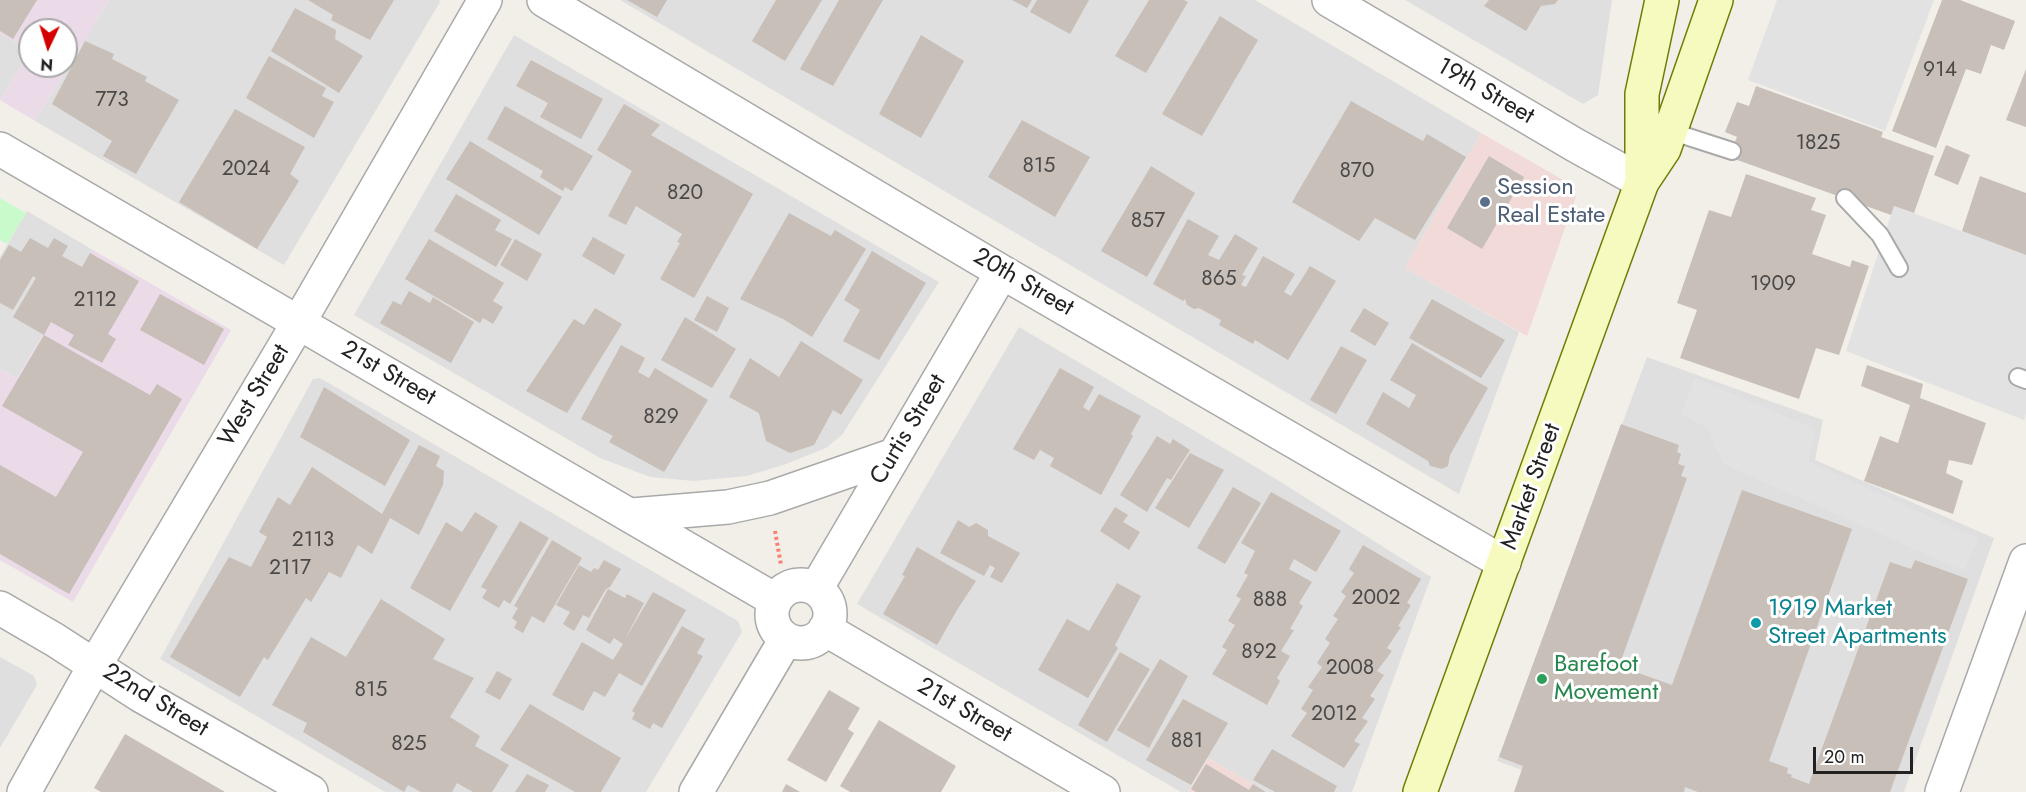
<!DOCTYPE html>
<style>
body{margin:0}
#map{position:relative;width:2026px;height:792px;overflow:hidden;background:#f2efe9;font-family:Jost,sans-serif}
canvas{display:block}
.north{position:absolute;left:18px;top:18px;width:60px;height:60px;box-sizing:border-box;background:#fff;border:2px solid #a7a7a7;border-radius:50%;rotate:184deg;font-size:16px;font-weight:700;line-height:24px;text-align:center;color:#222}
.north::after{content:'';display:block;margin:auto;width:21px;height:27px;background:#d40000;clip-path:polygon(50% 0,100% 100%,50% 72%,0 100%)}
.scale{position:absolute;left:1813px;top:747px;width:100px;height:27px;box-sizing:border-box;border:3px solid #222;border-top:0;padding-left:8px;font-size:18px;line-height:21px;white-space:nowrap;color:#222;-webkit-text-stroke:4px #fff;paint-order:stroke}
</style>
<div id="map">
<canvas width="2026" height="792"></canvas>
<div class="north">N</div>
<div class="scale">20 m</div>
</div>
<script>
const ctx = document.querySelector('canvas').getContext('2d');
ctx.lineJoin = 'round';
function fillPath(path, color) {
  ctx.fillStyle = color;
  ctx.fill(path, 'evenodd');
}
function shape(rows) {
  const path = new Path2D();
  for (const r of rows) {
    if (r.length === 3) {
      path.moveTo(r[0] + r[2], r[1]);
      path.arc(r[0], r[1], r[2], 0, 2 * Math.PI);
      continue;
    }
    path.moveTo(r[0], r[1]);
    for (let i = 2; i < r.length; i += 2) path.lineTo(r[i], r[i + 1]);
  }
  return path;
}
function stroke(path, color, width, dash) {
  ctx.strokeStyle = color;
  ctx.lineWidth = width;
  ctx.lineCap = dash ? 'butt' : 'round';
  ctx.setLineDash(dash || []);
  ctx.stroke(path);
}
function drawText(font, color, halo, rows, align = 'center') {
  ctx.font = font + ' Jost,sans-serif';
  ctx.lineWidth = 6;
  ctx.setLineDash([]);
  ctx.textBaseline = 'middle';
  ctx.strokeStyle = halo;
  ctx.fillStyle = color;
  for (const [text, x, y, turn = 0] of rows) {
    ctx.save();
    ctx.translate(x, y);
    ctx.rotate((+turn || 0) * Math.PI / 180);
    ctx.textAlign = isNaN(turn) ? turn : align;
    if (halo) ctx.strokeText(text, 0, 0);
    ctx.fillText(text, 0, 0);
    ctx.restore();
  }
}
const residential = shape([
 [109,0,439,0,440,2,284,265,35,121],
 [620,0,1255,0,1481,133,1405,268,1519,332,1459,494],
 [1405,0,1612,0,1598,95,1583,104],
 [0,33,30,51,0,100],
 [514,35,939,282,842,435,826,448,786,464,747,476,694,481,650,477,600,458,354,315],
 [27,211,93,250,17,378,0,369,0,257],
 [1019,327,1276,479,1431,577,1352,792,1267,792,1208,758,1188,792,1181,792,857,604],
 [1647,357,1823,420,1815,460,1994,538,1904,792,1584,792,1497,761],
 [320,378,738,621,742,632,646,792,385,792,160,659,313,379],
 [0,657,34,676,37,685,0,748]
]);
const commercial = shape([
 [1481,133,1572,185,1576,197,1527,336,1405,268],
 [1208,758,1267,792,1188,792]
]);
const industrial = shape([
 [0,0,109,0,35,121,0,100,30,51,0,33],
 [30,30,66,30,66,66,30,66],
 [93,250,231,330,73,602,0,560,0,369,17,378]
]);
const park = shape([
 [0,198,26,213,7,244,0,240]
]);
const parking = shape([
 [1777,0,1934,0,1885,131,1748,80],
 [1894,206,2026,255,2026,414,2024,420,1846,351],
 [1695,378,1815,429,1809,462,1979,539,1964,571,1723,464,1708,428,1681,414]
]);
const building = shape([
 [0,0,37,0,13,39,0,31],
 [308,0,394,0,370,40,331,20,333,15],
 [627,0,667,0,657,17],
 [776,0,822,0,785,61,752,41],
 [839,0,883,0,833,86,800,69],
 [1012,0,1032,0,1027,8],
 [1037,0,1089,0,1070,34,1030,12],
 [1149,0,1184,0,1188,2,1146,73,1115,56],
 [1489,0,1558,0,1555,4,1541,6,1526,31,1484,6],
 [1942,0,1960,0,2015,21,2004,50,1991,45,1981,74,1966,69,1936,148,1892,131],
 [295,8,336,30,335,39,363,56,339,93,271,51],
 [1220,16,1258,40,1202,136,1162,114],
 [921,35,964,61,921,138,879,114],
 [85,41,114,54,112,59,147,77,145,81,179,100,136,174,103,156,112,141,52,104],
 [269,56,326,88,322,96,334,102,314,138,246,98],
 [531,60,603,99,581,139,540,117,548,103,516,86],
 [2026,69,2026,127,2006,120],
 [1756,86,1883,132,1881,137,1934,156,1914,213,1894,206,1891,215,1729,157,1737,137,1725,132,1737,102,1749,106],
 [1351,101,1423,141,1427,134,1466,157,1415,240,1375,218,1359,241,1292,202],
 [624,104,660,125,651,135,753,194,694,298,660,279,680,243,677,242,682,234,636,206,626,225,608,216,632,171,597,150],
 [505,106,593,156,572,191,565,187,563,191,540,177,543,171,487,139],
 [235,109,305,147,290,174,299,181,257,249,179,202],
 [1022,120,1090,157,1055,217,988,177],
 [470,141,562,197,539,235,446,179],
 [1946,145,1970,155,1958,185,1934,175],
 [1489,156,1524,177,1482,249,1447,228],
 [1151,166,1195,193,1147,277,1101,251],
 [1746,174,1816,198,1811,210,1826,215,1812,254,1850,267,1852,260,1869,266,1839,355,1816,348,1799,399,1680,358,1697,310,1677,303,1709,210,1731,217],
 [1980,176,2026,193,2026,255,1962,231],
 [456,194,501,220,495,230,512,239,496,267,434,231],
 [789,213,831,236,835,230,866,249,812,337,783,319,740,299],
 [1188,219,1219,236,1208,255,1219,260,1235,234,1258,248,1242,275,1246,276,1241,285,1246,287,1263,256,1295,274,1284,292,1291,296,1310,266,1336,281,1288,360,1255,340,1253,344,1219,325,1221,320,1199,308,1194,309,1187,305,1185,299,1183,301,1153,284],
 [593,237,625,255,614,275,582,256],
 [30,238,48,248,54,238,68,246,62,256,82,267,90,253,139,281,108,334,116,339,102,363,68,345,74,335,51,322,44,335,13,317,36,278,33,276,13,310,0,303,0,260,9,245,21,252],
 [429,239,504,283,493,301,503,307,493,324,483,318,480,323,405,279],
 [515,239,542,254,527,281,500,265],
 [872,251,926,283,879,360,843,341,860,310,844,300],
 [409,291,430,303,433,297,474,322,451,363,380,323,393,301,401,305],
 [160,294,224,329,204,365,140,330],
 [707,296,729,308,717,332,694,320],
 [1432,299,1505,340,1481,378,1409,338],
 [595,308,622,324,567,413,526,391,574,319,584,325],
 [1364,308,1389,323,1375,346,1350,331],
 [685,317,736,349,712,388,661,360],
 [44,335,150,395,157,384,182,399,69,594,0,554,0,465,56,497,83,452,2,406],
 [801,341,863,380,841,415,833,410,814,445,790,453,766,441,759,413,729,397,750,358,779,377],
 [1412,343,1488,388,1450,455,1448,466,1442,469,1430,466,1428,461,1366,424,1383,392,1409,408,1416,395,1390,380],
 [621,345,645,358,638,372,649,378,655,368,708,400,664,472,609,442,613,436,581,419],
 [1341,346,1367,360,1336,414,1310,400],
 [1867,365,1923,384,1920,398,1986,423,1972,465,1949,460,1946,473,1963,481,1953,514,1864,481,1880,436,1898,443,1910,405,1861,386],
 [1060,368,1094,387,1083,407,1089,411,1099,394,1141,416,1131,434,1133,436,1101,495,1050,466,1054,458,1040,450,1034,460,1013,449],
 [324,387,410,440,385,486,300,437],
 [1621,424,1679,445,1677,452,1681,454,1678,464,1685,466,1681,476,1687,478,1619,666,1672,685,1742,490,1852,529,1769,761,1788,768,1787,773,1792,775,1791,777,1809,784,1890,562,1911,569,1915,560,1968,579,1890,792,1698,792,1685,787,1684,792,1514,792,1523,766,1499,757],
 [1157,436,1170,444,1173,439,1190,450,1171,480,1167,478,1147,512,1120,495],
 [419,445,440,456,436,466,444,471,443,485,419,535,390,518,372,554,358,545,341,578,329,572,311,602,306,598,268,660,264,657,240,697,170,657,229,557,251,567,267,537,259,532,278,497,290,505,312,467,382,514],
 [1190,453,1224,470,1189,528,1155,508],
 [1233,487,1261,503,1225,564,1197,548],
 [1271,492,1341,531,1316,572,1294,559,1289,569,1312,582,1299,603,1303,606,1290,629,1294,630,1281,651,1290,656,1277,678,1280,681,1267,705,1212,674,1227,650,1222,647,1235,625,1228,621,1241,599,1236,596,1248,575,1244,573,1255,551,1241,543],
 [1115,507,1128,515,1123,522,1140,532,1129,550,1100,531],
 [475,512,498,526,450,611,410,588,446,522,462,532],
 [958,520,969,527,976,523,988,530,988,536,1020,553,1002,583,990,577,995,568,990,565,984,576,940,553],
 [520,521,549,538,510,604,504,600,499,608,482,598,487,590,481,587],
 [552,540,582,558,544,623,532,616,523,633,514,628,517,622,512,618,518,608,514,606],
 [1363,545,1421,579,1407,603,1411,605,1398,626,1401,627,1387,648,1392,651,1377,671,1384,675,1370,696,1375,699,1362,718,1368,721,1354,741,1360,744,1344,768,1291,736,1307,713,1301,709,1313,690,1308,687,1322,667,1317,663,1330,643,1325,639,1338,619,1333,616,1346,596,1341,592,1354,573,1349,569],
 [917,547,976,581,957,610,937,645,883,614,905,576,902,575],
 [604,560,621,569,610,587,606,589,589,618,583,615,574,631,563,624,570,612,556,605,579,565,591,572,594,568,598,570],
 [1117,583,1141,596,1115,645,1118,648,1088,698,1038,670,1067,619,1089,631],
 [608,589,625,598,627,594,644,603,624,641,653,592,686,610,642,686,619,673,605,697,594,691,583,711,552,695,582,642,613,660,623,644,614,638,610,644,586,630],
 [381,599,445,639,433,659,474,678,450,717,480,736,475,746,509,765,492,792,473,792,457,783,452,792,421,792,408,785,404,792,303,732,307,723,272,705,311,637,346,657],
 [682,626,705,639,697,653,703,656,662,728,653,723,650,729,632,719,635,713,632,711],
 [1120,652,1150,669,1107,742,1078,725],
 [1160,659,1188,676,1149,748,1117,730],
 [497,671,512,679,500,700,485,692],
 [829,690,860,708,848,729,854,733,826,782,787,760],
 [1183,699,1228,723,1191,785,1146,760],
 [530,704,621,758,601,792,575,792,500,750],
 [879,720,956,766,941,792,850,792,840,786],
 [125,734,225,792,101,792,94,788],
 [1272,749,1337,786,1334,792,1275,792,1253,780],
 [1206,764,1249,790,1253,784,1266,792,1196,792,1191,789],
 [527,774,549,785,545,792,515,792],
 [786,784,800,792,782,792]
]);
const path = shape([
 [775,531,781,565]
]);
const lane = shape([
 [1670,131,1732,151],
 [1845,198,1880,235,1899,268],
 [2018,377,2026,380]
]);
const street = shape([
 [544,0,1002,272,1504,563],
 [1329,0,1575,145,1642,182],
 [0,149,775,600],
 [632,515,728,507,770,498,894,455],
 [801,614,29],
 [816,589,1002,272],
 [0,608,55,640,140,695,311,792],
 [825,629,1103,792],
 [24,792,95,665,299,322,485,0],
 [696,792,786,639],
 [1942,792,2026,561]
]);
const secondary = shape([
 [1642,182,1642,94,1662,0],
 [1420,792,1642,182,1664,149,1716,0]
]);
const markers = [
 [1485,202,6,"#5c6f8a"],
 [1756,623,6,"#0f9aa8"],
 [1542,679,6,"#2e9e5b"]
];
const numberNames = [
 ["914",1940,71],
 ["773",112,101],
 ["1825",1818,144],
 ["815",1039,167],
 ["2024",246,170],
 ["870",1357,172],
 ["820",685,194],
 ["857",1148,222],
 ["865",1219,280],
 ["1909",1773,285],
 ["2112",95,301],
 ["829",661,418],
 ["2113",313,541],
 ["2117",290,569],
 ["2002",1376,599],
 ["888",1270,601],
 ["892",1259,653],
 ["2008",1350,669],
 ["815",371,691],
 ["2012",1334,715],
 ["881",1187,742],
 ["825",409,745]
];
const streetNames = [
 ["19th Street",1485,92,30],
 ["20th Street",1023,283,30],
 ["21st Street",388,374,30],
 ["West Street",255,396,-59],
 ["Curtis Street",909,430,-59],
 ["Market Street",1532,487,-70],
 ["22nd Street",155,701,31],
 ["21st Street",964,711,30]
];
const serviceNames = [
 ["Session",1497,188],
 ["Real Estate",1497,216]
];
const cultureNames = [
 ["1919 Market",1768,609],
 ["Street Apartments",1768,637]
];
const leisureNames = [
 ["Barefoot",1554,665],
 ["Movement",1554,693]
];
fillPath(residential, '#e0dfdf');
fillPath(commercial, '#f2dad9');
fillPath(industrial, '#ebdbe8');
fillPath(park, '#c8facc');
fillPath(parking, '#e2e2e2');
fillPath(building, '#c7bfb8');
stroke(lane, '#a9a9a9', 20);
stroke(street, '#a9a9a9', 36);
stroke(secondary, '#707d05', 36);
stroke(path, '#fa8072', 4, [3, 3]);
stroke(lane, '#fff', 16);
stroke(street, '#fff', 33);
stroke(secondary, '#f7fabf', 33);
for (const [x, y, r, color] of markers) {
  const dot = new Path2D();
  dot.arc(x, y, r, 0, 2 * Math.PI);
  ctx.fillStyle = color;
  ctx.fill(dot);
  stroke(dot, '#fff', 2);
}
drawText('21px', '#4b4948', null, numberNames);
drawText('24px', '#222', '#fff', streetNames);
drawText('24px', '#4e5e75', '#fff', serviceNames, 'left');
drawText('24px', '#0d838f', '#fff', cultureNames, 'left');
drawText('24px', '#27864d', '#fff', leisureNames, 'left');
</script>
